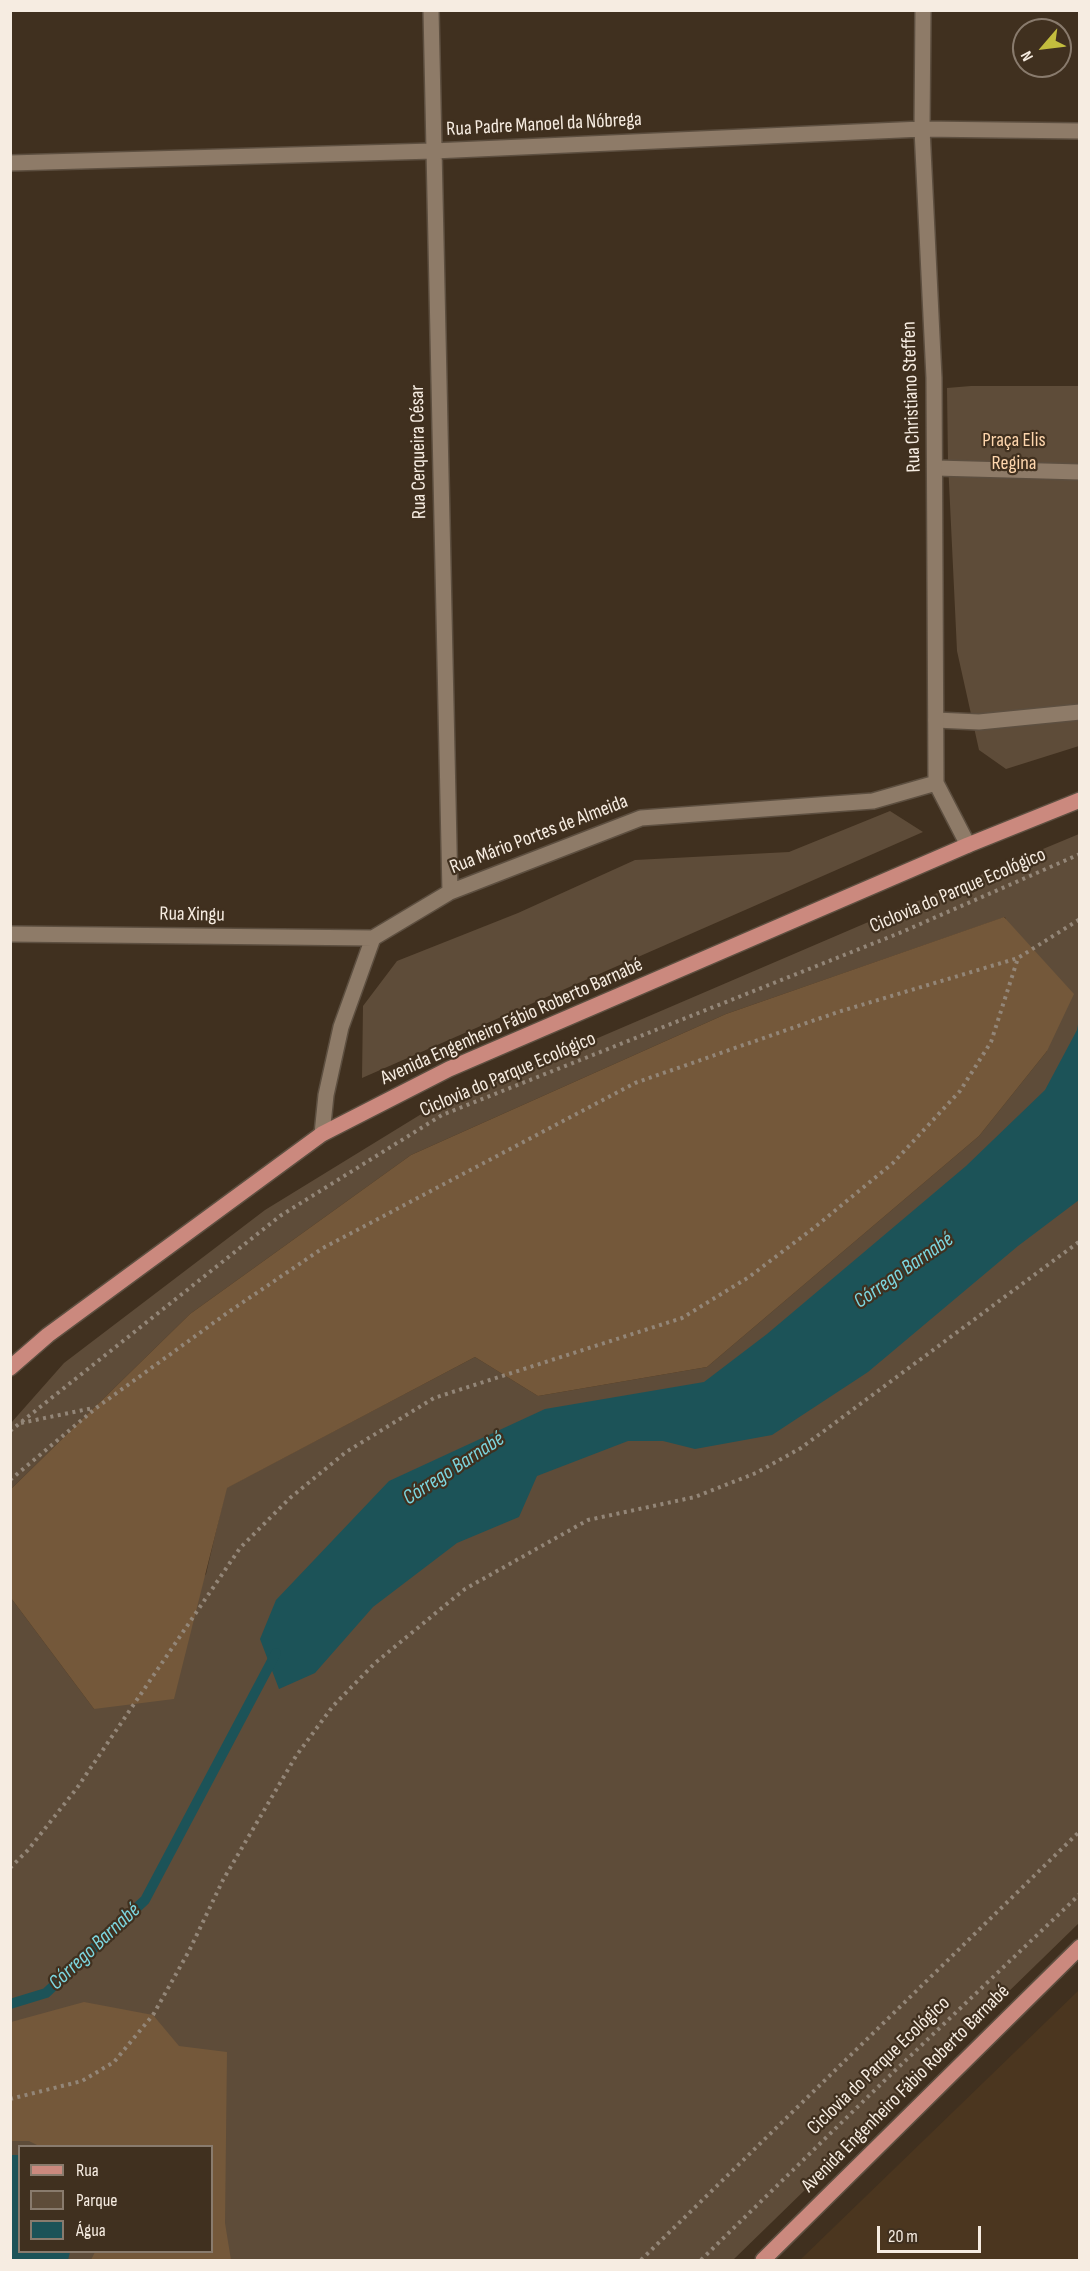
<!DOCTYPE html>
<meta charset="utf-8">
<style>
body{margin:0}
#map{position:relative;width:1090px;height:2271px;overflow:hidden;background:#40301f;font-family:"Sofia Sans Condensed",sans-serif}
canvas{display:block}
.frame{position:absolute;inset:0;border:12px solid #f6ece1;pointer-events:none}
.legend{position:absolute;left:18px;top:2145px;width:195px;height:108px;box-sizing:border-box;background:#40301f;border:2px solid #897b6d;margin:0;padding:8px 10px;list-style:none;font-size:18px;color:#f6ece1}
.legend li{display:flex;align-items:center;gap:12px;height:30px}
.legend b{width:30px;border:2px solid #897b6d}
.north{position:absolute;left:1012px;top:18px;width:60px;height:60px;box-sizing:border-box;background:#40301f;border:2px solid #897b6d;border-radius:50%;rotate:242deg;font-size:16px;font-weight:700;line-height:24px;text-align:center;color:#f6ece1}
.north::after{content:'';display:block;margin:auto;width:21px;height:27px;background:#c3bd3e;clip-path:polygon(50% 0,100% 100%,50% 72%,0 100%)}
.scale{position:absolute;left:877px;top:2226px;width:104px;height:27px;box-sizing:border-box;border:3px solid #f6ece1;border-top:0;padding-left:8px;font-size:18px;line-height:21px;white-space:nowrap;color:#f6ece1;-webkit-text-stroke:4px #40301f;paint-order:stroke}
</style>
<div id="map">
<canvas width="1090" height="2271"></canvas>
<div class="frame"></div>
<ul class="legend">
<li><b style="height:8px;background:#cb897e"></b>Rua</li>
<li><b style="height:16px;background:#5e4c39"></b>Parque</li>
<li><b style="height:16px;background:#1c5358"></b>Água</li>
</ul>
<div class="north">N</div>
<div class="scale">20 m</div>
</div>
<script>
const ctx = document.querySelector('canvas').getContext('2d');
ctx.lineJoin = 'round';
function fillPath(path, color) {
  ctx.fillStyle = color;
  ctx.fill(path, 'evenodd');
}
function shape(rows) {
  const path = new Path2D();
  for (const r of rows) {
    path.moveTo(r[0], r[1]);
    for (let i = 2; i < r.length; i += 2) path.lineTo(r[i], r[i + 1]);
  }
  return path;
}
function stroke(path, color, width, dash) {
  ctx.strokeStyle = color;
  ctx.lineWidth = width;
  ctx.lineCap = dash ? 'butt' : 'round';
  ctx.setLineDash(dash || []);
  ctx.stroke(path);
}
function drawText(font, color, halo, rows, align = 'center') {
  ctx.font = font + ' "Sofia Sans Condensed",sans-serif';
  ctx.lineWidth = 4.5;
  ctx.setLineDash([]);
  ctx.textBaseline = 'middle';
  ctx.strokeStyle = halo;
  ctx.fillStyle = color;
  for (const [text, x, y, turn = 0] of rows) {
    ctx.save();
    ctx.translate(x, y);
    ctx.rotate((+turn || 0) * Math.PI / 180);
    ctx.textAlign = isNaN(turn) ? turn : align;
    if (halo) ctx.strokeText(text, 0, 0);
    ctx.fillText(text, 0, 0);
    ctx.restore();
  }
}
const built = shape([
 [1079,1990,1079,2260,800,2260]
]);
const green = shape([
 [971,386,1079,386,1079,746,1006,769,979,750,957,651,948,462,947,388],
 [890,811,923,832,362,1078,363,1006,397,961,518,913,635,860,789,852],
 [1079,834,1079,1923,733,2260,11,2260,11,1598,94,1709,206,1574,226,1488,475,1357,538,1396,707,1367,979,1136,1047,1051,1005,917,726,1014,411,1155,190,1314,11,1489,11,1423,64,1363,265,1210,423,1113,894,911],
 [20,2146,212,2146,212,2252,20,2252]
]);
const forest = shape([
 [1004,917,1074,994,1047,1051,979,1136,707,1367,538,1396,475,1357,227,1488,174,1699,94,1709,11,1598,11,1489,190,1314,411,1155,726,1014],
 [84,2002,153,2015,179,2046,227,2052,225,2223,231,2260,91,2260,95,2252,212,2252,212,2146,39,2146,29,2141,11,2141,11,2022]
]);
const water = shape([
 [1079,1019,1079,1200,1018,1246,868,1372,772,1435,695,1449,663,1441,628,1441,537,1476,519,1517,457,1543,373,1607,315,1673,279,1689,260,1639,276,1600,389,1481,545,1409,704,1382,767,1334,966,1166,1045,1090,1077,1030],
 [10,2155,19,2155,20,2252,70,2252,68,2260,11,2260]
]);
const stream = shape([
 [10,2004,46,1993,145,1900,276,1653]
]);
const path = shape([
 [21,1423,93,1408],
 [10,1431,280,1216,442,1115,902,932,1080,854],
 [10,1480,96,1408,230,1311,323,1248,635,1083,838,1012,1018,958],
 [10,1868,28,1850,77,1788,240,1548,290,1498,346,1452,434,1398,682,1318,749,1277,815,1227,893,1163,960,1091,991,1042,1018,958,1080,919],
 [10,2099,82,2081,114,2062,153,2015,189,1951,223,1880,296,1756,333,1706,375,1663,465,1589,588,1520,695,1497,756,1473,801,1448,1080,1241],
 [641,2260,1080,1831],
 [701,2260,882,2083,1080,1894]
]);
const service = shape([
 [936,468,1080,472],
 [936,720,979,722,1080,712]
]);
const minor = shape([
 [431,10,450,892],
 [923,10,922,129,934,378,936,783,968,845],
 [10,163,433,151,922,129,1080,131],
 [10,934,373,938],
 [322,1134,326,1095,341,1027,373,938,450,892,641,818,873,801,936,783]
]);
const primary = shape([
 [10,1368,48,1335,322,1134,449,1069,968,845,1080,800],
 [763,2260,1080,1947]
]);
const streetNames = [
 ["Rua Padre Manoel da Nóbrega",544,125,-3],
 ["Rua Christiano Steffen",912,397,-92],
 ["Rua Cerqueira César",419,452,-91],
 ["Rua Mário Portes de Almeida",539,835,-21],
 ["Ciclovia do Parque Ecológico",958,891,-23],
 ["Rua Xingu",192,915,1],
 ["Avenida Engenheiro Fábio Roberto Barnabé",512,1022,-24],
 ["Ciclovia do Parque Ecológico",508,1075,-23],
 ["Ciclovia do Parque Ecológico",879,2066,-44],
 ["Avenida Engenheiro Fábio Roberto Barnabé",906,2089,-45]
];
const parkNames = [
 ["Praça Elis",1014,441],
 ["Regina",1014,464]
];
const waterNames = [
 ["Córrego Barnabé",904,1271,-35],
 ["Córrego Barnabé",454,1469,-33],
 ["Córrego Barnabé",95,1947,-43]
];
fillPath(built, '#4b361f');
fillPath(green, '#5e4c39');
fillPath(forest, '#74583a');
fillPath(water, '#1c5358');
stroke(stream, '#1c5358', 10);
stroke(service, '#5d4f40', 18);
stroke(minor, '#5d4f40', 18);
stroke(primary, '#5d4f40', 18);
stroke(path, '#938678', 4, [3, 4.5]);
stroke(service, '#8e7b68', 15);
stroke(minor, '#8e7b68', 15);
stroke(primary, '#cb897e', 15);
drawText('20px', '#f6ece1', '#40301f', streetNames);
drawText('20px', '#fed6ad', '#40301f', parkNames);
drawText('italic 21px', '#7cd6df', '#40301f', waterNames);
</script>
